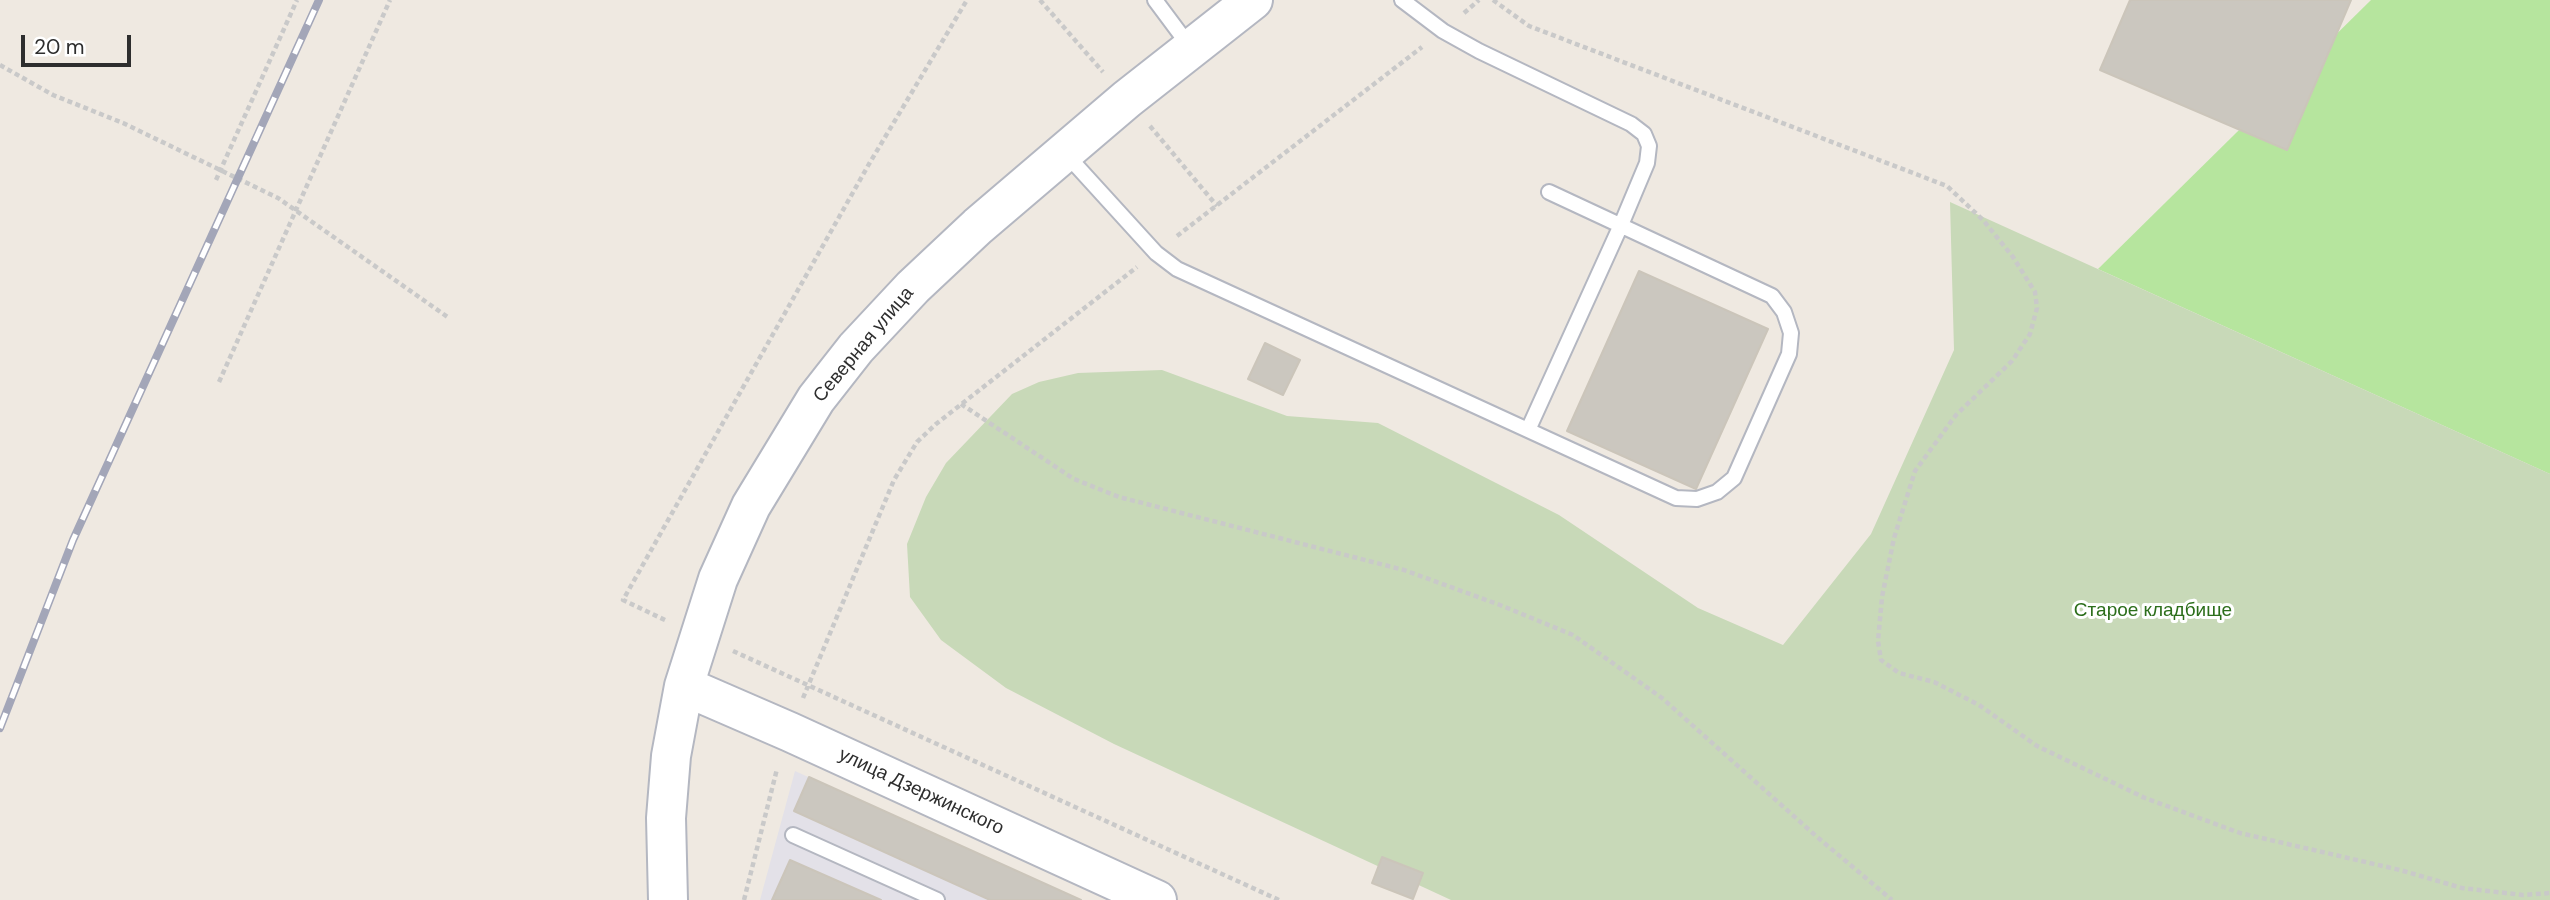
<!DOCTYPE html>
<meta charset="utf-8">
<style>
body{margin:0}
#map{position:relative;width:2550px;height:900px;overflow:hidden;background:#efe9e1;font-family:"DM Sans",sans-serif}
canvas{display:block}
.scale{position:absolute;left:21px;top:35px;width:110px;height:32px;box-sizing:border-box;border:4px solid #2e2e2e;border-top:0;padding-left:9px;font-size:21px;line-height:24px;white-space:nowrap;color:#2e2e2e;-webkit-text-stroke:5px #fff;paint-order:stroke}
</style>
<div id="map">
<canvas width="2550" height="900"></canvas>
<div class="scale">20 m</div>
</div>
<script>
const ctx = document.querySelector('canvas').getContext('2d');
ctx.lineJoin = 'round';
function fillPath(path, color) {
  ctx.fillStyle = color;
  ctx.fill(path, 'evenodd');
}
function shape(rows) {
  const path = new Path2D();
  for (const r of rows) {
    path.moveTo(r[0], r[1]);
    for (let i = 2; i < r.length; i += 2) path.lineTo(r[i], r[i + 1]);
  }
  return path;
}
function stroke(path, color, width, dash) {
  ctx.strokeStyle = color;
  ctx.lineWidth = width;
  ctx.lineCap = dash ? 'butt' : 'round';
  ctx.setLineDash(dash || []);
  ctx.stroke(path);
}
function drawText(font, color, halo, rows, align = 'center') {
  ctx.font = font + ' "DM Sans",sans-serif';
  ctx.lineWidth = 6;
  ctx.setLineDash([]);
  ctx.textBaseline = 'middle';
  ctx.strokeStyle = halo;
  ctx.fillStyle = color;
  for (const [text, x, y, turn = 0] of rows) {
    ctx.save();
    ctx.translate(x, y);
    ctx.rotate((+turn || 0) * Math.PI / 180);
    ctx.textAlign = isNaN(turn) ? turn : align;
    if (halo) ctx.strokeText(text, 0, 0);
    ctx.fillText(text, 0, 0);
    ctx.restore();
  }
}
const industrial = shape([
 [795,771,1081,900,760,900]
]);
const green = shape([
 [2371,0,2550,0,2550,474,2098,269]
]);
const cemetery = shape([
 [1950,202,2550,474,2550,900,1451,900,1114,744,1006,688,941,640,910,597,907,544,926,497,946,463,1012,394,1039,382,1078,373,1162,370,1287,416,1378,423,1559,515,1698,608,1783,645,1871,534,1954,350]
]);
const building = shape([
 [2130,0,2351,0,2287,150,2100,70,2130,0],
 [1639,271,1768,329,1696,489,1567,431,1639,271],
 [1265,343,1300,360,1283,395,1248,379,1265,343],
 [809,777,1081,900,990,900,794,811,809,777],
 [1382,857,1423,873,1413,899,1372,883,1382,857],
 [790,860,881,900,772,900,790,860]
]);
const path = shape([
 [1040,0,1103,72],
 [1493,0,1529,26,1947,186,1983,220,2013,257,2035,292,2037,308,2030,334,2012,361,1956,415,1915,471,1894,538,1882,597,1878,641,1881,660,1899,673,1934,682,1979,705,2037,746,2145,798,2240,833,2400,870,2462,888,2523,895,2550,893],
 [1464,13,1479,0],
 [0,65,53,95,123,123,278,198,449,318],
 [1150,126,1217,206],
 [216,180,297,0],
 [1177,236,1422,47],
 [219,382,390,0],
 [961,404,1074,479,1119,497,1404,570,1500,605,1573,635,1662,698,1816,836,1892,900],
 [665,620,623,600,869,164,967,0],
 [733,651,1279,900],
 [803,698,894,480,917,442,936,424,1137,267],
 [744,900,777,769]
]);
const lane = shape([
 [1155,0,1190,47],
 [1402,0,1443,31,1479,51,1631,124,1644,134,1649,146,1647,163,1621,225,1528,430],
 [1064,152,1156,253,1177,269,1676,498,1697,499,1717,492,1734,478,1789,354,1791,333,1784,312,1772,296,1549,192],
 [793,835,937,900]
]);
const secondary = shape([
 [684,686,790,732,1157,900],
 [668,900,666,818,671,756,684,686,718,579,751,506,816,399,856,348,913,287,978,226,1127,99,1253,0]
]);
const rail = shape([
 [0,728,73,540,319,0]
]);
const streetNames = [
 ["Северная улица",864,345,-50],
 ["улица Дзержинского",921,792,25]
];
const parkNames = [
 ["Старое кладбище",2153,611]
];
fillPath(industrial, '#e3e1e8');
fillPath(green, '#b6e59e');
fillPath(cemetery, '#c8d9b8');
fillPath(building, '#cbc7bf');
stroke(building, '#cbc5ba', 2);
stroke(lane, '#b4b7c1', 18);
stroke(secondary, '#b4b7c1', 42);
stroke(path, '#c9c9c9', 4.5, [5, 3.5]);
stroke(lane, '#fff', 14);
stroke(secondary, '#fff', 38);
stroke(rail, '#a3a6b8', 8);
stroke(rail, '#fff', 5, [16]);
drawText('19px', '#2e2e2e', '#fff', streetNames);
drawText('19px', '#2c6e1b', '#fff', parkNames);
</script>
